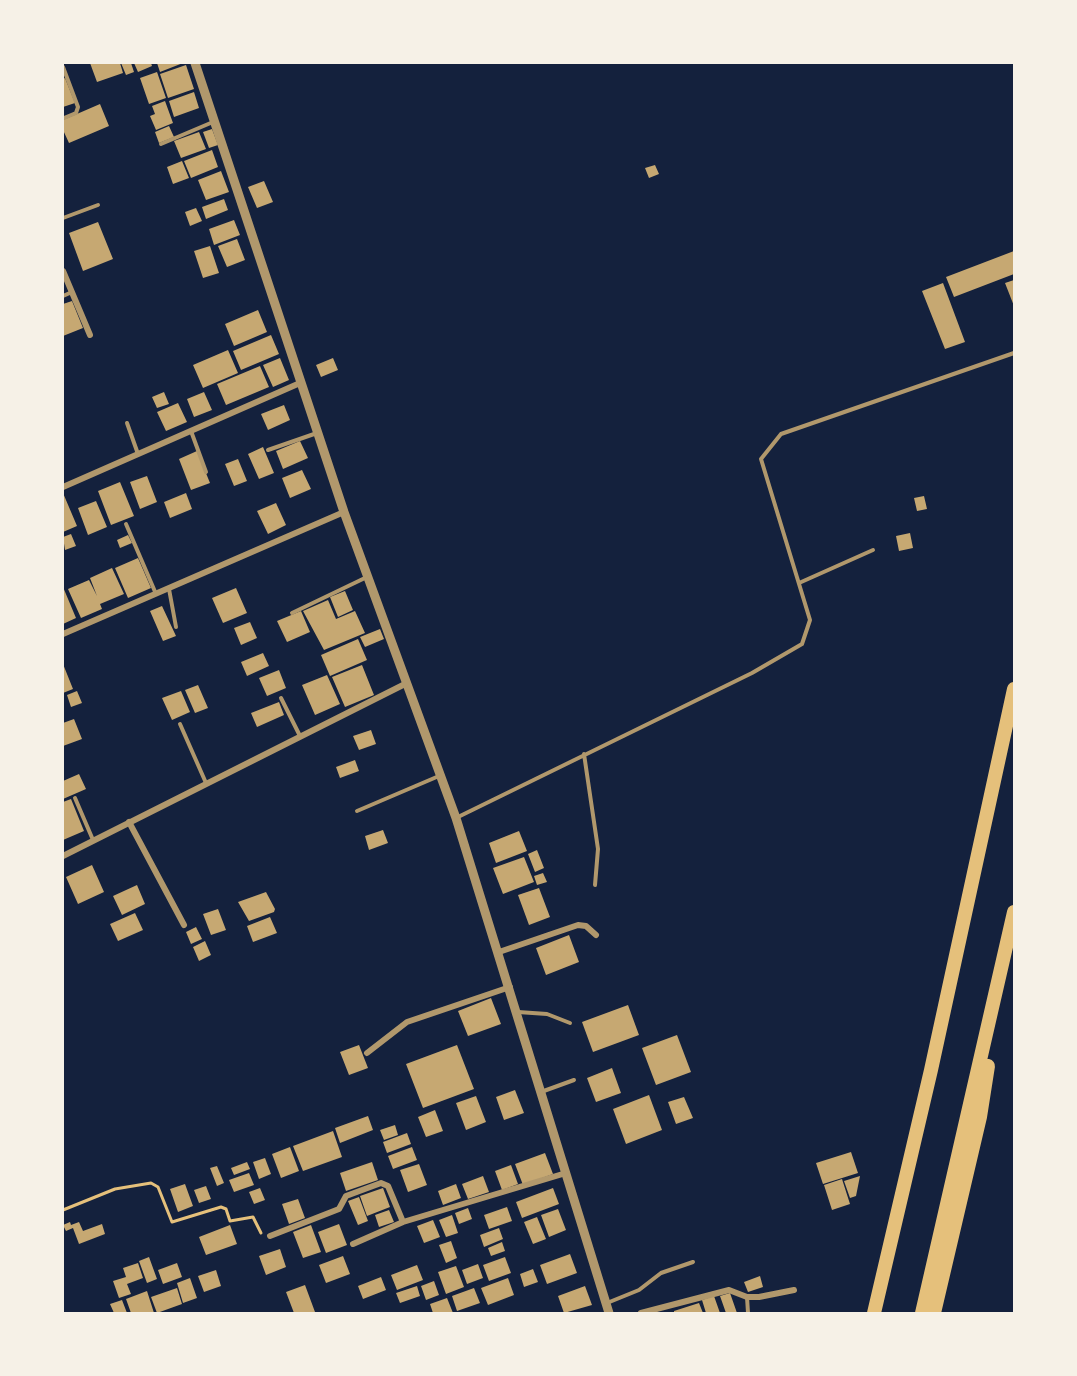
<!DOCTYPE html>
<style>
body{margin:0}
#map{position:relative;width:1077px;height:1376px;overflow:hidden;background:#14213d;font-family:Quicksand,sans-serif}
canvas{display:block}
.frame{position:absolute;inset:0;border:64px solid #f6f1e7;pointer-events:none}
</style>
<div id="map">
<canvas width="1077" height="1376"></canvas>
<div class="frame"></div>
</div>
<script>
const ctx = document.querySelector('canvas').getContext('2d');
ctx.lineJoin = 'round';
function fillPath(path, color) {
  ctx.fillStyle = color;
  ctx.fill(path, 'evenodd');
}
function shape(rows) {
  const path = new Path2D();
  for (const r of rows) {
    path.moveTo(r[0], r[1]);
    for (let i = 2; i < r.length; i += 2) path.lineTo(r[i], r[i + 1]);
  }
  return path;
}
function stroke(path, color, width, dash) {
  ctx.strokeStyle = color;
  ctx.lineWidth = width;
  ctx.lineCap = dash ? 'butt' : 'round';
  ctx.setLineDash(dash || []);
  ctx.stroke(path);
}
const building = shape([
 [90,63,120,63,123,73,97,82],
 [121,63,131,63,134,72,126,75],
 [134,63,151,63,152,66,138,72],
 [157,63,183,63,160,72],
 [186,65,194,89,168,98,160,74],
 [157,72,166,98,149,104,140,78],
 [65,78,75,103,63,107,63,79],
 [194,92,199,108,174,117,169,101],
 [165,101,173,123,156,130,150,116,155,114,152,106],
 [100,104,109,126,69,143,63,130,63,120],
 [169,126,174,137,159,143,155,132],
 [212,129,218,145,209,148,203,132],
 [199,132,206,149,181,158,174,141],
 [212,150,218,167,191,178,184,161],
 [182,161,189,178,173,184,167,167],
 [655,165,659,174,649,178,645,168],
 [221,171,229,192,206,200,198,180],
 [264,181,273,202,257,208,248,187],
 [224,199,228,210,206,219,202,207],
 [196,208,202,221,190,226,185,212],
 [234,220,240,235,214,245,209,229],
 [98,222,113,259,83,271,69,233],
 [237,239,245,260,227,267,218,246],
 [210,246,219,273,203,278,194,251],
 [1014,251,1014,274,954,297,946,277],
 [1014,280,1014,306,1005,283],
 [943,283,965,342,945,349,922,291],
 [72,301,83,328,63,336,63,304],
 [258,310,267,332,234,346,225,324],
 [271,335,279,354,241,370,233,351],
 [228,350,238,373,203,388,193,365],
 [280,358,289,380,273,387,263,365],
 [333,358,338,370,321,377,316,365],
 [260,366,269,387,226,405,217,384],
 [164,392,169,404,157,408,152,397],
 [204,392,212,410,194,417,187,399],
 [178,403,187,422,166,431,157,412],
 [284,405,290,420,268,430,261,414],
 [300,441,308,458,283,469,276,451],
 [263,447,274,473,259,479,248,454],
 [197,451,210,483,191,490,179,459],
 [238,459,247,481,234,486,225,464],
 [302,470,311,489,290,498,282,478],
 [147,476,157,502,140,509,130,482],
 [120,482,134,516,111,525,98,491],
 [63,493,77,526,63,532],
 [186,493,192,509,170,518,164,502],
 [924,496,927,509,917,511,914,498],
 [96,501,107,527,88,535,78,508],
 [276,503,286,525,268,534,257,511],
 [910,533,913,548,899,551,896,536],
 [71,534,76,546,65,550,63,537],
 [128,535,132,543,120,548,117,540],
 [138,558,151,588,128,598,115,568],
 [112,568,124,594,100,604,102,609,81,618,68,589,89,580,97,596,90,578],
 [63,587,76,618,63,624],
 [236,588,247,613,223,623,212,598],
 [345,591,353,610,338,617,330,597],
 [328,600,336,619,355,611,365,633,324,650,303,611],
 [162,606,176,636,163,641,150,611],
 [301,611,310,632,287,642,277,621],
 [250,622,257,638,241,645,234,628],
 [380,629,384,639,365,647,360,637],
 [358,639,367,660,330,676,321,655],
 [263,653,269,666,247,676,241,662],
 [63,664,73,689,63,693],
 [362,665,374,695,345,707,332,677],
 [279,670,286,688,267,696,259,678],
 [327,675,340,704,315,715,302,685],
 [198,685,208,708,195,713,185,690],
 [77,691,82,703,71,707,67,695],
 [181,691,190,712,172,720,162,698],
 [279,702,284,715,257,727,251,713],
 [74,719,82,739,63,746,63,723],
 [371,730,376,744,359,750,353,736],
 [355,760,359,771,340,778,336,767],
 [79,774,86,789,63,799,63,781],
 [71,799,84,831,63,840,63,802],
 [383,830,388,843,369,850,365,836],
 [519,831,527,851,496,863,489,843],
 [537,850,544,868,535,872,528,854],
 [524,857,534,882,503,894,493,868],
 [92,865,104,892,78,904,66,877],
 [543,873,547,882,537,885,534,876],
 [137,885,145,904,122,915,113,896],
 [539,888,550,917,529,925,518,895],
 [266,892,275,909,274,912,249,921,238,902],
 [218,909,226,930,211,935,203,914],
 [135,913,143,930,118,941,110,924],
 [270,917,277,933,253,942,247,926],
 [196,927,202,939,191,944,186,932],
 [569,935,579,962,546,975,536,948],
 [205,941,211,955,199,961,193,947],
 [491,998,501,1024,468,1036,458,1011],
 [628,1005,639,1035,593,1052,582,1022],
 [677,1035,691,1072,656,1085,642,1048],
 [359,1045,368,1068,349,1075,340,1052],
 [457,1045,474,1089,423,1108,406,1064],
 [612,1068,621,1093,596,1102,587,1078],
 [515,1090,524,1113,504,1120,496,1097],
 [649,1095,662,1130,626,1144,613,1109],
 [476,1096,486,1122,466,1130,456,1103],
 [684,1097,693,1118,676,1124,668,1102],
 [435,1110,443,1131,426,1137,418,1117],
 [368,1116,373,1130,340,1143,335,1128],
 [395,1125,398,1135,384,1140,380,1130],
 [333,1131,342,1157,303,1171,293,1146],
 [407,1133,411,1144,387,1153,383,1142],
 [290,1147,299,1171,281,1178,272,1154],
 [412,1147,417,1160,393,1169,388,1156],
 [851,1152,858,1173,823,1184,816,1163],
 [545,1153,553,1174,523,1185,515,1164],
 [265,1158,271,1174,259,1179,253,1162],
 [247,1162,250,1169,234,1175,231,1168],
 [372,1162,378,1180,346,1191,340,1173],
 [419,1164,427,1185,408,1192,400,1170],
 [511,1165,518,1184,502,1190,495,1171],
 [217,1166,224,1183,217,1186,210,1168],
 [249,1173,254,1185,234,1192,229,1180],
 [483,1176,489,1192,468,1199,462,1184],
 [860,1176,856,1196,850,1198,844,1181],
 [842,1179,850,1204,832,1210,824,1185],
 [185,1184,193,1206,178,1212,170,1189],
 [456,1184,461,1198,443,1205,438,1191],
 [206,1186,211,1199,199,1203,194,1190],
 [260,1188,265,1200,254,1204,249,1192],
 [383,1188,390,1207,367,1216,360,1196],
 [553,1188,559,1204,522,1218,516,1202],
 [359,1197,368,1221,358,1225,348,1201],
 [298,1199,305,1218,289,1224,282,1204],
 [507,1207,512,1221,489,1229,484,1215],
 [468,1208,472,1219,459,1224,455,1213],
 [558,1209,566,1230,549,1237,541,1215],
 [389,1210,394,1222,379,1227,375,1215],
 [452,1215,458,1233,446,1237,439,1220],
 [537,1217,546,1239,533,1244,524,1222],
 [433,1220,440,1237,424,1243,417,1226],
 [70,1222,71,1225,79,1222,83,1231,102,1224,105,1234,79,1244,73,1228,66,1231,63,1225],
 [339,1224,347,1245,326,1253,318,1232],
 [230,1225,237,1244,206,1255,199,1237],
 [311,1225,321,1252,303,1258,293,1232],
 [499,1228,503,1239,484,1247,480,1235],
 [451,1241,457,1258,446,1263,439,1245],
 [502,1242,505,1251,491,1256,488,1248],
 [280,1249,286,1267,266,1275,259,1256],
 [570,1254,577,1273,547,1284,540,1265],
 [343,1256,350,1274,326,1283,319,1265],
 [149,1257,157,1279,147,1283,139,1261],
 [505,1257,511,1273,489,1281,483,1265],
 [138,1263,143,1278,127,1284,131,1294,119,1298,113,1281,126,1277,123,1268],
 [177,1263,182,1277,163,1284,158,1270],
 [478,1264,483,1278,467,1284,462,1270],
 [417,1265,423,1280,397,1290,391,1275],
 [456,1266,464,1287,446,1294,438,1272],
 [533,1269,538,1282,524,1287,520,1274],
 [216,1270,221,1286,204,1292,198,1276],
 [760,1276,763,1287,748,1292,744,1282],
 [381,1277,386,1290,363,1299,358,1286],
 [190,1278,197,1298,183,1303,177,1283],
 [508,1278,514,1295,488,1305,481,1288],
 [434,1281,439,1295,426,1300,421,1286],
 [305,1285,315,1312,294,1313,286,1292],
 [417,1286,420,1296,400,1303,396,1293],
 [585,1286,592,1305,564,1313,558,1296],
 [177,1288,182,1304,157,1313,151,1297],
 [474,1288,480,1303,457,1311,452,1296],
 [147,1291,154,1313,131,1313,126,1299],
 [730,1293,737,1313,726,1313,720,1296],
 [714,1296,720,1313,706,1313,702,1300],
 [447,1298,453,1313,433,1313,430,1304],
 [122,1300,127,1313,114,1313,110,1304],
 [699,1303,703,1313,674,1313,674,1311]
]);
const path = shape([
 [63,1210,115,1189,151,1183,158,1187,172,1222,221,1207,226,1209,230,1221,253,1217,261,1233]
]);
const service = shape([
 [63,67,78,107,76,113,64,118],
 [161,144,213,122],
 [63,218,98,205],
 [63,296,72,292],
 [127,423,138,454],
 [191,431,206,472],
 [268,450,317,433],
 [126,524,156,594],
 [799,583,873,550],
 [169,589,176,627],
 [292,613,367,577],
 [281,698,300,736],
 [180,724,206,783],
 [584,754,598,849,595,885],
 [75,798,93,840],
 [357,811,439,776],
 [458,817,752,673,802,644,810,620,761,459,781,434,1014,353],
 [518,1012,547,1014,570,1023],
 [541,1092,574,1080],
 [747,1297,748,1313],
 [607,1303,639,1290,661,1273,693,1262]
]);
const minor = shape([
 [63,271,90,335],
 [63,487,300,383],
 [63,634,344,512],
 [129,822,184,925],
 [63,856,407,683],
 [499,952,578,925,586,926,596,935],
 [367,1053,407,1022,510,987],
 [270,1236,339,1209,346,1196,381,1183,388,1186,403,1222,566,1173],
 [353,1244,403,1222],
 [641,1313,729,1290,747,1297,759,1297,794,1290]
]);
const tertiary = shape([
 [195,63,344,512,456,818,609,1313]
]);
const motorway = shape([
 [874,1313,931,1070,1014,689],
 [922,1313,1014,912],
 [934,1313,980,1117,988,1066]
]);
fillPath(building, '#c6a872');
stroke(path, '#e5c07b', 3);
stroke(service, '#b1986c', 4);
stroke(minor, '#b1986c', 6);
stroke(tertiary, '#b1986c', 9);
stroke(motorway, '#e5c07b', 14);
</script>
